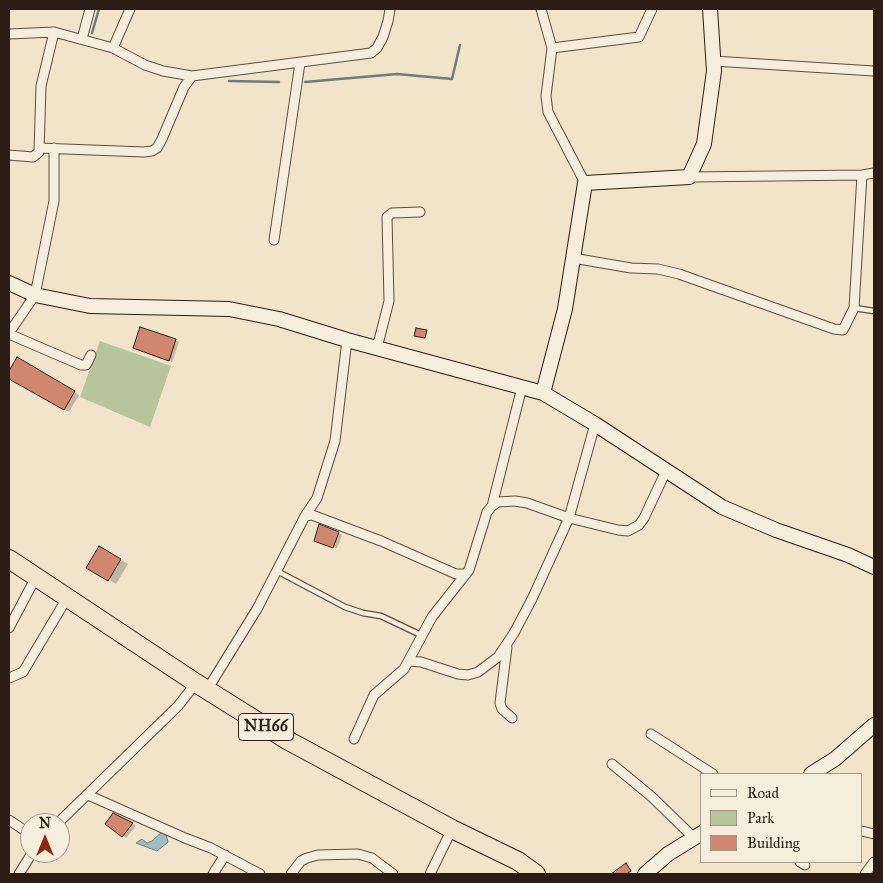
<!DOCTYPE html>
<style>
body{margin:0}
#map{position:relative;width:883px;height:883px;overflow:hidden;background:#f1e4cb;font-family:"IM FELL Great Primer",serif}
canvas{display:block}
.frame{position:absolute;inset:0;border:10px solid #2b1c14;pointer-events:none}
.legend{position:absolute;left:700px;top:773px;width:162px;height:90px;box-sizing:border-box;background:#f6eddd;border:1px solid #a5998d;margin:0;padding:6px 9px;list-style:none;font-size:15px;color:#2b1c14}
.legend li{display:flex;align-items:center;gap:10px;height:25px}
.legend b{width:25px;border:1px solid #a5998d}
.north{position:absolute;left:20px;top:813px;width:50px;height:50px;box-sizing:border-box;background:#f6eddd;border:1px solid #a5998d;border-radius:50%;rotate:0deg;font-size:14px;font-weight:700;line-height:20px;text-align:center;color:#2b1c14}
.north::after{content:'';display:block;margin:auto;width:18px;height:22px;background:#8f2418;clip-path:polygon(50% 0,100% 100%,50% 72%,0 100%)}
</style>
<div id="map">
<canvas width="883" height="883"></canvas>
<div class="frame"></div>
<ul class="legend">
<li><b style="height:6px;background:#f6eddd"></b>Road</li>
<li><b style="height:14px;background:#b6c59b"></b>Park</li>
<li><b style="height:14px;background:#d0866f"></b>Building</li>
</ul>
<div class="north">N</div>
</div>
<script>
const ctx = document.querySelector('canvas').getContext('2d');
ctx.lineJoin = 'round';
function fillPath(path, color) {
  ctx.fillStyle = color;
  ctx.fill(path, 'evenodd');
}
function shape(rows) {
  const path = new Path2D();
  for (const r of rows) {
    path.moveTo(r[0], r[1]);
    for (let i = 2; i < r.length; i += 2) path.lineTo(r[i], r[i + 1]);
  }
  return path;
}
function stroke(path, color, width, dash) {
  ctx.strokeStyle = color;
  ctx.lineWidth = width;
  ctx.lineCap = dash ? 'butt' : 'round';
  ctx.setLineDash(dash || []);
  ctx.stroke(path);
}
function drawText(font, color, halo, rows, align = 'center') {
  ctx.font = font + ' "IM FELL Great Primer",serif';
  ctx.lineWidth = 4;
  ctx.setLineDash([]);
  ctx.textBaseline = 'middle';
  ctx.strokeStyle = halo;
  ctx.fillStyle = color;
  for (const [text, x, y, turn = 0] of rows) {
    ctx.save();
    ctx.translate(x, y);
    ctx.rotate((+turn || 0) * Math.PI / 180);
    ctx.textAlign = isNaN(turn) ? turn : align;
    if (halo) ctx.strokeText(text, 0, 0);
    ctx.fillText(text, 0, 0);
    ctx.restore();
  }
}
const green = shape([
 [100,341,171,366,150,427,80,397]
]);
const water = shape([
 [163,831,166,834,168,842,157,851,136,843,142,839,147,843,152,841,163,831]
]);
const shadow = shape([
 [141,328,179,342,172,362,134,348],
 [17,359,79,395,69,412,9,377,9,374],
 [338,533,342,535,337,548,318,542],
 [99,547,128,564,116,584,88,567],
 [113,814,136,826,126,838,106,823],
 [626,864,632,872,629,874,613,874]
]);
const stream = shape([
 [92,33,99,9],
 [229,81,279,82],
 [305,82,397,74,452,79,460,45]
]);
const building = shape([
 [140,327,176,339,169,361,133,348,140,327],
 [416,328,427,330,425,338,414,336,416,328],
 [17,357,75,391,64,410,9,379,9,371,17,357],
 [319,524,339,532,333,548,314,541,319,524],
 [99,546,121,559,108,581,86,568,99,546],
 [113,813,133,823,122,837,105,824,113,813],
 [626,863,631,871,626,874,611,874,626,863]
]);
const lane = shape([
 [854,308,874,311],
 [277,571,345,607,363,613,381,616,421,635]
]);
const street = shape([
 [541,9,552,48,546,96,548,112,585,183],
 [9,34,54,32],
 [82,39,90,9],
 [113,48,145,65,163,71,192,76],
 [552,48,639,37,652,9],
 [713,61,874,71],
 [39,148,144,152,152,151,157,148,162,139,184,87,192,76,371,53,377,48,383,37,388,21,390,9],
 [9,155,33,157,39,152,41,86,54,32,113,48,130,9],
 [689,177,862,175,874,173],
 [274,240,300,63],
 [573,258,631,268,658,269,679,274,834,329,843,330,854,308,862,175],
 [9,333,35,295,54,201,54,148],
 [9,334,81,365,86,365,91,355],
 [377,348,389,301,387,217,392,213,420,212],
 [492,506,522,387],
 [305,516,317,498,335,441,347,340],
 [9,628,36,577],
 [507,647,500,703,502,709,512,718],
 [409,661,421,662,458,674,468,675,478,672,498,657,514,633,532,599,569,518,595,424],
 [9,678,23,672,67,598],
 [207,690,257,609,305,516,312,515,381,541,456,574,466,574],
 [651,734,713,774],
 [354,739,374,695,404,669,432,617,469,570,487,512,492,506,498,502,515,501,527,503,569,518,618,530,628,531,639,525,644,518,666,471],
 [612,764,652,797,694,838],
 [88,795,185,838,211,848,260,874],
 [9,820,30,834],
 [58,823,178,706,196,683],
 [862,831,874,834],
 [800,862,805,865],
 [19,874,32,853],
 [213,874,225,855],
 [291,874,301,861,307,858,318,855,358,854,372,858,393,874],
 [430,874,452,829],
 [865,874,874,862]
]);
const secondary = shape([
 [9,283,35,295,90,306,229,309,279,319,347,340,543,393,565,309,585,183,689,177,704,144,714,71,710,9],
 [543,393,595,424,722,507,776,530,848,555,874,567],
 [811,774,835,759,874,725],
 [645,874,668,854,702,833]
]);
const highway = shape([
 [9,559,196,683,287,740,452,829,518,861,536,874]
]);
const shields = [
 [266,727,55]
];
const shieldNames = [
 ["NH66",266,727]
];
fillPath(green, '#b6c59b');
fillPath(water, '#a1bbc2');
stroke(water, '#727b7c', 1);
fillPath(shadow, '#0003');
stroke(stream, '#727b7c', 2.5);
fillPath(building, '#d0866f');
stroke(building, '#2b1c14', 1);
stroke(lane, '#5c4e42', 7);
stroke(street, '#5c4e42', 11);
stroke(secondary, '#2b1c14', 16);
stroke(highway, '#2b1c14', 20);
stroke(lane, '#f6eddd', 4.5);
stroke(street, '#f6eddd', 9);
stroke(secondary, '#f6eddd', 14);
stroke(highway, '#f1e4cb', 18);
for (const [x, y, w] of shields) {
  const box = new Path2D();
  box.roundRect(x - w / 2, y - 13.5, w, 27, 4);
  ctx.fillStyle = '#f6eddd';
  ctx.fill(box);
  stroke(box, '#2b1c14', 1);
}
drawText('bold 16px', '#2b1c14', null, shieldNames);
</script>
